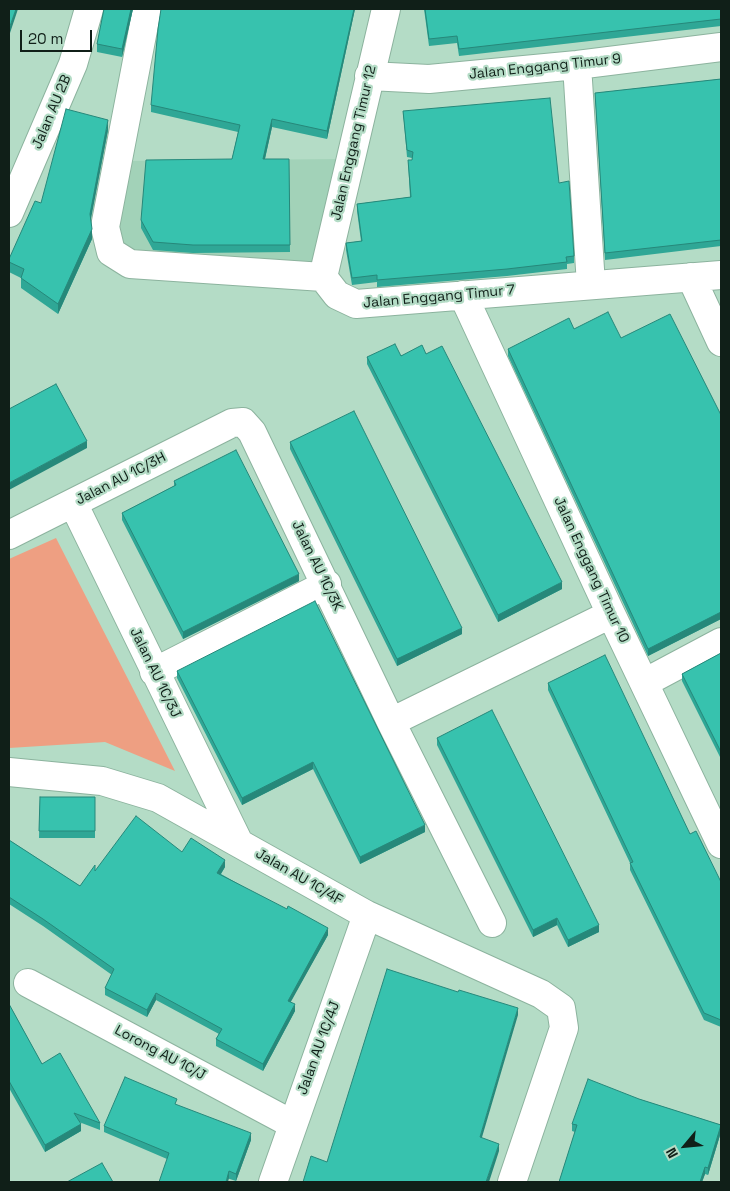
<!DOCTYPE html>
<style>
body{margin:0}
#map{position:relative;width:730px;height:1191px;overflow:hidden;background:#b4dcc6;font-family:"Space Grotesk",sans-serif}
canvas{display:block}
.frame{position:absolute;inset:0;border:10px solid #101f18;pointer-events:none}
.north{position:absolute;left:660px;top:1121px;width:50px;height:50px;-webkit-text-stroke:4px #b4dcc6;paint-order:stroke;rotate:242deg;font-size:14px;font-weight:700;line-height:20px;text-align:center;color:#101f18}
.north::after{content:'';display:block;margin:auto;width:18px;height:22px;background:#101f18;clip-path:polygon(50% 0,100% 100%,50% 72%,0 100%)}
.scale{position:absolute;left:20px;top:30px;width:72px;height:22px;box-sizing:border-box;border:2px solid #101f18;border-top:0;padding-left:6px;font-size:15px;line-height:18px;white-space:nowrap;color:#101f18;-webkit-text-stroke:4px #b4dcc6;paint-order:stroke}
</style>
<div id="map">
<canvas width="730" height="1191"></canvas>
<div class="frame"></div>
<div class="north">N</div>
<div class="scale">20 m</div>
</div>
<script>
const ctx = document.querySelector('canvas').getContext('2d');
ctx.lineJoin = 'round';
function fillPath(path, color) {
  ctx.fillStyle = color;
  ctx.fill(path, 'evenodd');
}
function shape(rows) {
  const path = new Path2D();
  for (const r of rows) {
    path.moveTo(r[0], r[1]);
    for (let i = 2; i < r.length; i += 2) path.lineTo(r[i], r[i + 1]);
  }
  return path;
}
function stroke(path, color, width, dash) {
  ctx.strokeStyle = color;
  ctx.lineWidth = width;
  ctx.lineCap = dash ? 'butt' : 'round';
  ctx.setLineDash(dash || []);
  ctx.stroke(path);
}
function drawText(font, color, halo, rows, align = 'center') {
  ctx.font = font + ' "Space Grotesk",sans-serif';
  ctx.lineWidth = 4.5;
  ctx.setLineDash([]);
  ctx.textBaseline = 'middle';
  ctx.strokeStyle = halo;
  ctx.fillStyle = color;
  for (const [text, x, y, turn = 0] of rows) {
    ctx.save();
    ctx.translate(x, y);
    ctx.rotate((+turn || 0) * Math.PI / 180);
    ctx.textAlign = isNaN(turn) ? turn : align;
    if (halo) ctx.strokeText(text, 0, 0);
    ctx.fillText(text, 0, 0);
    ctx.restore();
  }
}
const built = shape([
 [341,159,315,266,133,254,121,246,115,231,126,161]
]);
const green = shape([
 [56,538,175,771,105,742,9,748,9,559]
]);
const minor = shape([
 [147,9,105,227,111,252,130,264,323,277,337,295,356,304,721,275],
 [577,65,591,285],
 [369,76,429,79,577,65,721,47],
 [9,213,73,64,89,9],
 [323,277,386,9],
 [691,277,721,342],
 [463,295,611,614,721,844],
 [73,503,239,843],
 [9,535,232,423,243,422,252,432,391,722,492,923],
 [154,672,327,584],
 [644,683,721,642],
 [391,722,611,614],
 [9,772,102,781,158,798,367,915,541,994,561,1008,564,1028,512,1182],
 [28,983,292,1124],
 [273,1182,367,915]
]);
const wall = shape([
 [104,9,133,9,122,57,97,52,97,44],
 [355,9,327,139,272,127,265,159,289,159,290,252,193,253,153,250,141,228,141,220,232,159,238,132,151,112,151,105],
 [424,9,721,9,721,26,459,56,457,43,429,46],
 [721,79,721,246,605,260,595,93],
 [403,111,559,183,574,256,574,263,567,264,567,269,507,276,377,287,377,282,352,285,346,250,346,243,361,241,357,211,357,204,410,197,408,160,412,160,412,158,407,157],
 [108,130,90,220,92,239,58,314,21,288,21,278,9,272,9,259,41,203],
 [574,329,621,338,721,415,721,619,648,656,508,356,508,349],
 [426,354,562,589,498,622,367,364,367,357],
 [290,442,462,634,397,666,290,449],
 [174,481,299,581,183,639,122,520,122,513,174,486],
 [721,653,721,759,682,681,682,674],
 [177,671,425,832,360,864,313,769,242,805,177,678],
 [548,683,690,834,721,882,721,1027,704,1020,630,870,630,863,548,690],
 [437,738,599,932,568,947,557,925,533,937,437,745],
 [40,797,95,797,95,838,39,838],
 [9,840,80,886,95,871,182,852,225,867,221,874,328,935,290,1002,295,1011,263,1071,216,1046,216,1039,219,1034,156,1000,147,1017,105,995,105,988,112,975,43,926,9,904],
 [9,1004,42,1064,100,1123,100,1130,79,1122,81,1131,45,1152,9,1088],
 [639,1099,721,1125,721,1132,708,1175,705,1174,702,1182,559,1182,575,1132,572,1131,572,1124],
 [177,1105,251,1140,236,1181,167,1159,104,1132,104,1126]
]);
const shadedWall = shape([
 [16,9,18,9,9,36,9,29],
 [131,9,133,9,122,57,122,49],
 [354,9,355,9,327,139,327,131],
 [272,119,272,127,263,167,263,159],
 [108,120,108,130,90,224,90,214],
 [92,229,92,239,58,314,58,304],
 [87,441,87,448,9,490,9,483],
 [299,574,299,581,183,639,183,632],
 [562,582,562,589,498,622,498,615],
 [721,612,721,619,648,656,648,649],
 [462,628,462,634,397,666,397,659],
 [313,762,313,769,242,805,242,798],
 [425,825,425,832,360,864,360,857],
 [225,860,225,867,217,880,217,873],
 [557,918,557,925,533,937,533,930],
 [599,925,599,932,568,947,568,940],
 [328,928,328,935,288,1007,288,1001],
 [156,993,156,1000,147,1017,147,1010],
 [295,1004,295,1011,263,1071,263,1064],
 [518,1008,518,1015,480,1144,480,1137],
 [81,1124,81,1131,45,1152,45,1145],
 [721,1125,721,1132,708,1175,708,1168],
 [251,1133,251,1140,236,1181,236,1174],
 [499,1144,499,1151,489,1182,486,1182],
 [705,1167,705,1174,702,1182,700,1182],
 [229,1171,229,1178,228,1182,226,1182]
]);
const building = shape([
 [9,9,16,9,9,29,9,9],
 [104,9,131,9,122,49,97,44,104,9],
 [161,9,354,9,327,131,272,119,263,159,289,159,290,245,193,245,153,242,141,220,146,160,232,159,240,125,151,105,158,29,161,9],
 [425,9,721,9,721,19,459,49,457,36,429,39,425,9],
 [721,79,721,240,605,253,595,93,721,79],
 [550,98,559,183,569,181,574,256,566,257,567,262,507,269,377,280,377,275,352,278,346,243,362,241,357,204,411,197,408,160,412,160,413,152,407,150,403,111,550,98],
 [66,109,108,120,90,214,92,229,58,304,21,278,24,269,9,262,9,259,35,201,41,203,66,109],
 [608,312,621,338,670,314,721,415,721,612,648,649,508,349,569,318,574,329,608,312],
 [395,344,401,356,422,345,426,354,442,346,562,582,498,615,367,357,395,344],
 [56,384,87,441,9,483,9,409,56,384],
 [354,411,462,628,397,659,290,442,354,411],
 [236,450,299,574,183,632,122,513,176,485,174,481,236,450],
 [315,601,425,825,360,857,313,762,242,798,177,671,315,601],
 [721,653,721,752,682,674,721,653],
 [605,655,690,834,696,831,721,882,721,1020,704,1013,630,863,633,862,548,683,605,655],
 [492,710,599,925,568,940,557,918,533,930,437,738,492,710],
 [40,797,95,797,95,831,39,831,40,797],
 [136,816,182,852,191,838,225,860,217,873,287,909,288,906,328,928,288,1001,295,1004,263,1064,216,1039,222,1029,156,993,147,1010,105,988,114,969,43,919,9,897,9,840,80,886,95,865,95,871,136,816],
 [387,969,458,992,459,990,518,1008,480,1137,499,1144,486,1182,303,1182,311,1156,327,1162,387,969],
 [9,1004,42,1064,60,1053,100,1123,74,1113,81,1124,45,1145,9,1081,9,1004],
 [125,1077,177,1099,175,1104,251,1133,236,1174,229,1171,226,1182,159,1182,169,1153,104,1126,125,1077],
 [588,1079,639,1099,721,1125,708,1168,705,1167,700,1182,559,1182,577,1125,572,1124,588,1079],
 [102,1163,113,1182,67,1182,102,1163]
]);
const streetNames = [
 ["Jalan Enggang Timur 9",545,67,-6],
 ["Jalan AU 2B",52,112,-67],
 ["Jalan Enggang Timur 12",354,143,-77],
 ["Jalan Enggang Timur 7",439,297,-5],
 ["Jalan AU 1C/3H",121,479,-27],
 ["Jalan AU 1C/3K",317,566,64],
 ["Jalan Enggang Timur 10",591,570,65],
 ["Jalan AU 1C/3J",155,673,64],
 ["Jalan AU 1C/4F",299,877,30],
 ["Jalan AU 1C/4J",319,1048,-70],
 ["Lorong AU 1C/J",160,1053,28]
];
fillPath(built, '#a2d2b8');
fillPath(green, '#ee9f82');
stroke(minor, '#8cb39e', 30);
stroke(minor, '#fff', 28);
fillPath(wall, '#2fa796');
fillPath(shadedWall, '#26887a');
fillPath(building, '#37c2ae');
stroke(building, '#26887a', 1);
drawText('14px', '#101f18', '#b4dcc6', streetNames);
</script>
